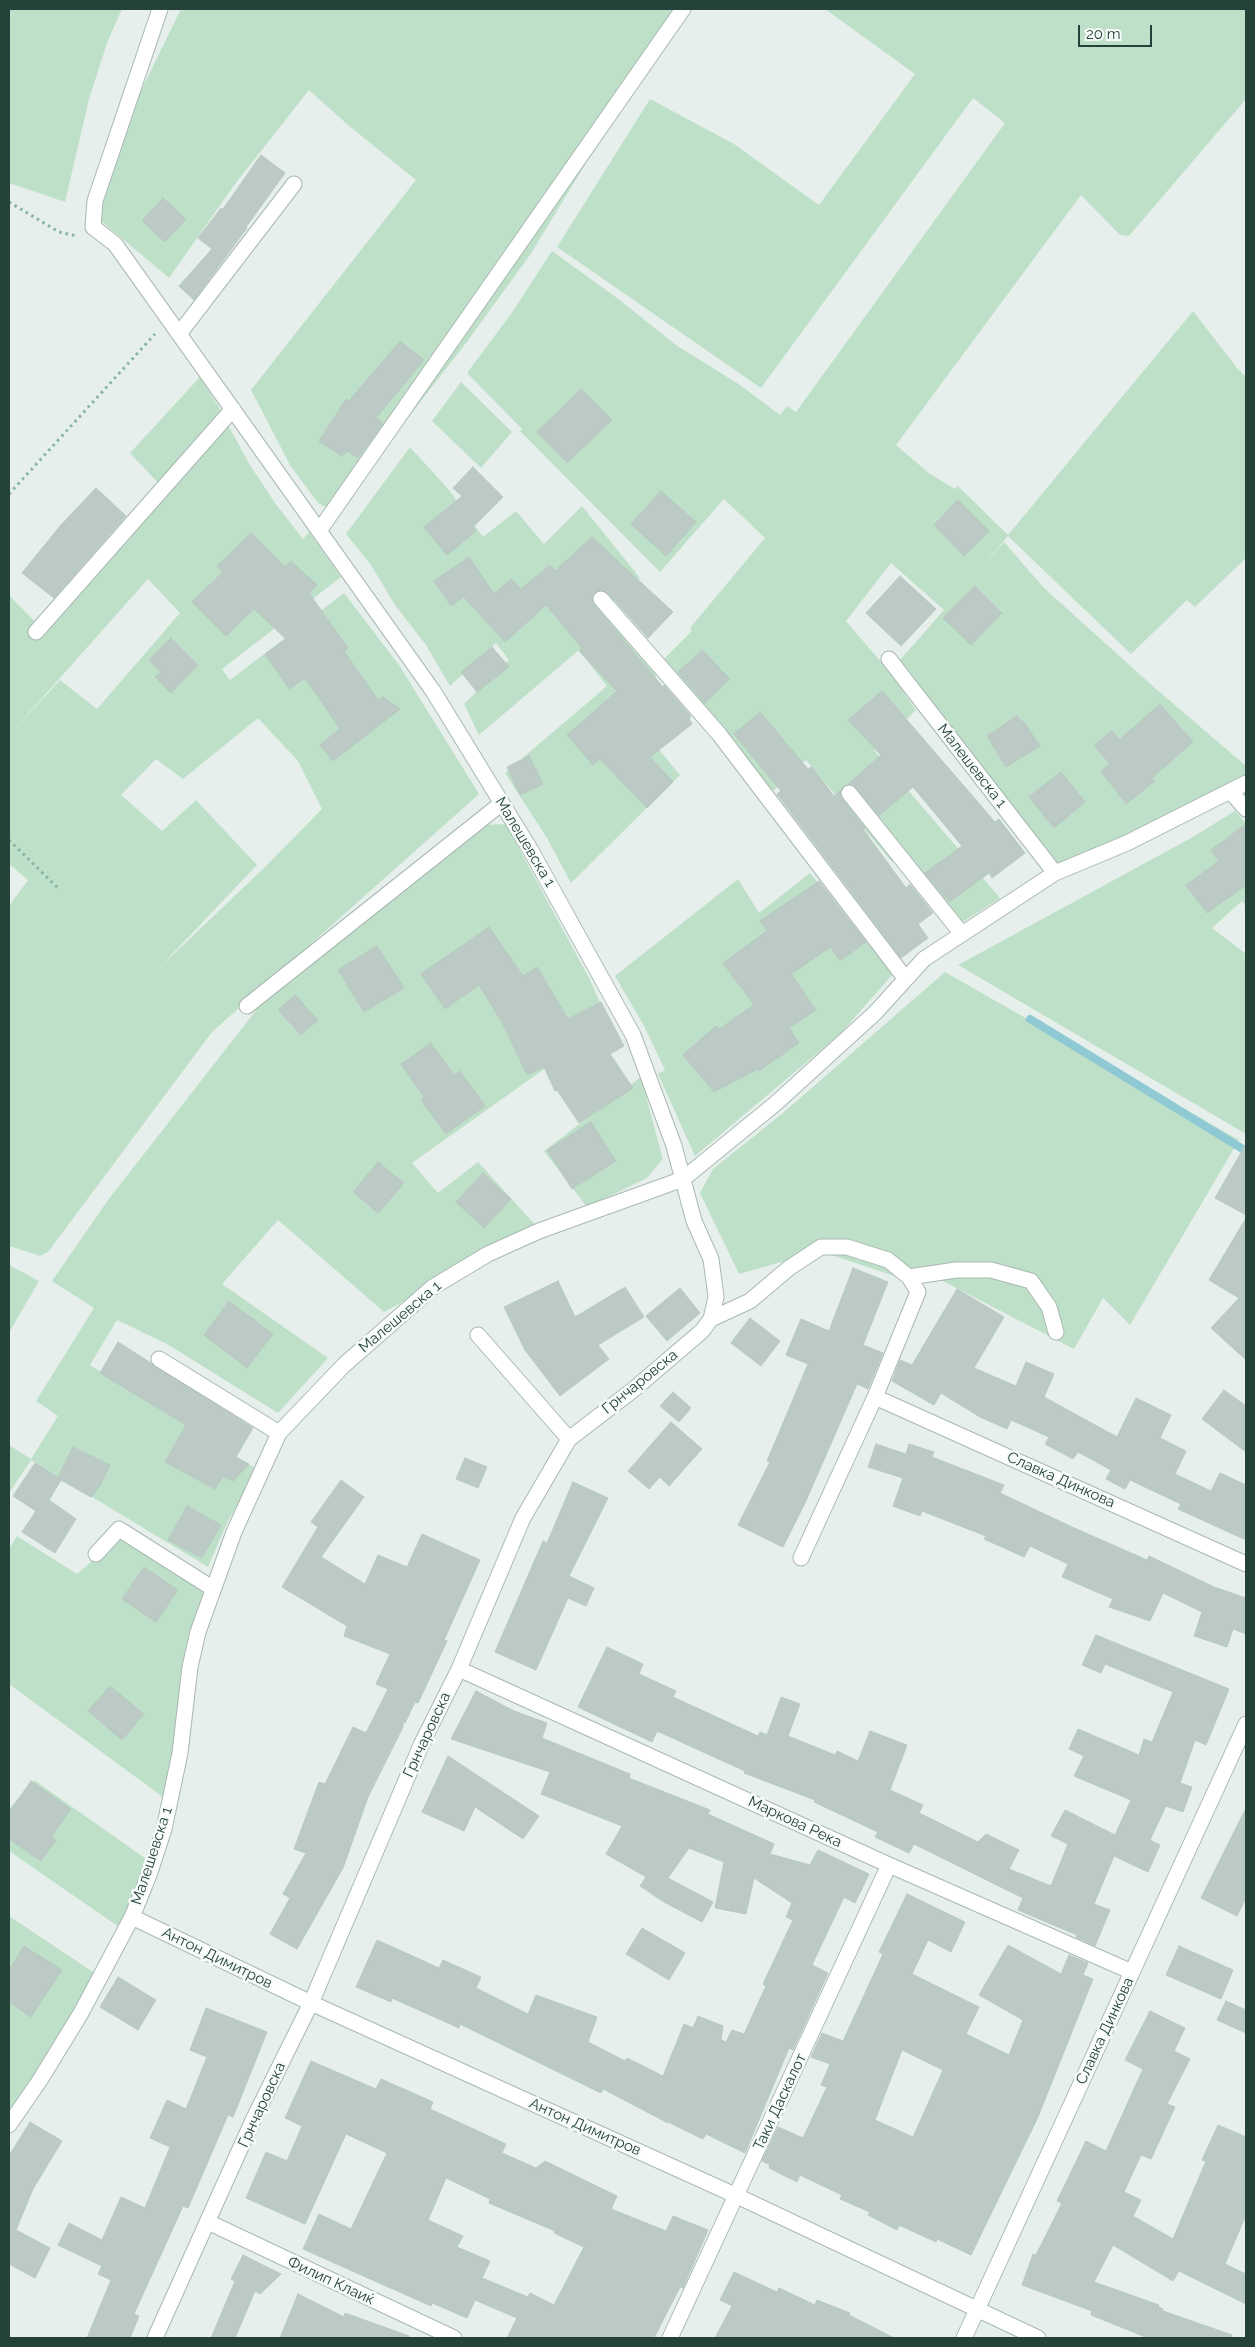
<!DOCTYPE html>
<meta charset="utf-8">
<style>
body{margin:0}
#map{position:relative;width:1255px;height:2347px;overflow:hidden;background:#e6efeb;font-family:Raleway,sans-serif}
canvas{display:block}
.frame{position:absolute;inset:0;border:10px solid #24423a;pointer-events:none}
.scale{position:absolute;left:1078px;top:25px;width:74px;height:22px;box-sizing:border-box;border:2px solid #24423a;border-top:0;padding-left:6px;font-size:15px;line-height:18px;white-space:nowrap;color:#24423a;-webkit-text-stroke:4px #f7fbf9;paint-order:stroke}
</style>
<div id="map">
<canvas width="1255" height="2347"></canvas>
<div class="frame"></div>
<div class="scale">20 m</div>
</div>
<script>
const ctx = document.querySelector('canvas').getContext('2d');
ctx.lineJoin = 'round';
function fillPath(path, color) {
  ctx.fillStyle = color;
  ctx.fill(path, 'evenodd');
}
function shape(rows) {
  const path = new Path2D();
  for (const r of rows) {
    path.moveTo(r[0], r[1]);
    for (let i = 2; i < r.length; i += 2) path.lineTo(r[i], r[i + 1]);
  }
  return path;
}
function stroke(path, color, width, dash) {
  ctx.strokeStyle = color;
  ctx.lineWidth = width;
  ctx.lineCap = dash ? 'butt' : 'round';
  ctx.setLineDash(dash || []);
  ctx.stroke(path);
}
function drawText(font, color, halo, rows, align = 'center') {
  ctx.font = font + ' Raleway,sans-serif';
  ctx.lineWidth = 5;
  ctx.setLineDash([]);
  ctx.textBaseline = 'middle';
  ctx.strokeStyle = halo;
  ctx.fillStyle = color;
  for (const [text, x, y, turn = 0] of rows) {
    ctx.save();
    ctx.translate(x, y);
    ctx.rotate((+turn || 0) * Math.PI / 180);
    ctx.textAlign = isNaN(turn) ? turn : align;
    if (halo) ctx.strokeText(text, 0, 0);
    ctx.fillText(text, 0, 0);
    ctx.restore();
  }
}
const green = shape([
 [9,9,122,9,107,43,89,99,65,202,9,183],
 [181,9,681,9,649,69,583,168,530,255,466,343,335,512,318,503,290,465,251,390,416,180,348,125,309,90,235,184,169,278,98,218,134,105],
 [825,9,1246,9,1246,99,1129,236,1120,235,1081,195,896,445,930,474,955,489,958,486,1008,535,1193,311,1237,368,1246,377,1246,558,1195,607,1187,600,1131,654,1008,536,980,569,1004,542,1044,588,1155,688,1246,766,1246,775,1056,869,925,700,900,660,944,610,891,563,846,621,888,670,916,710,874,750,1000,898,958,925,900,856,892,862,806,760,772,792,662,661,692,631,690,628,765,538,724,499,660,572,520,431,522,429,467,373,511,314,552,251,617,298,676,345,740,385,780,415,787,406,796,412,1005,123,973,98,761,388,557,247,650,99,734,144,819,205,915,74],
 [200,377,222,412,161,486,130,453],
 [461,382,512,432,481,468,432,421],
 [228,425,250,465,275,503,303,539,309,532,341,577,222,669,230,680,344,593,399,665,479,794,212,1032,48,1252,40,1256,9,1246,9,906,28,880,9,864,9,595,42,629],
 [148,579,180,613,97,709,60,680,11,733],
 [258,718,298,761,322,809,263,869,160,967,257,865,196,800,162,831,121,795,156,759,183,779],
 [410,447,449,490,483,537,516,511,544,544,582,506,640,578,603,610,658,674,622,705,680,775,571,883,547,838,505,773,607,686,579,650,479,735,464,704,509,660,496,643,450,686,426,645,395,605,371,565,346,534],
 [1235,811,1246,823,1246,906,1242,901,1212,928,1246,954,1246,1134,958,965,1191,838],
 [506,824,590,980,609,1023,412,1163,438,1193,478,1162,539,1229,384,1312,278,1220,222,1284,328,1358,278,1413,167,1344,117,1320,90,1365,258,1470,228,1521,208,1567,31,1460,9,1493,9,1445,31,1459,58,1416,36,1401,94,1308,52,1281,108,1200,268,995,485,825],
 [810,873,893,974,840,1034,695,1156,658,1074,665,1070,644,1026,615,976,738,879,759,913],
 [945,972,1239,1140,1130,1325,1103,1298,1074,1349,937,1278,909,1281,820,1251,739,1274,700,1193,713,1169,783,1113],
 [641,1077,662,1156,662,1160,647,1178,587,1207,544,1151],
 [9,1265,39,1281,9,1333],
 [123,1534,207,1584,167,1800,9,1684,9,1549,17,1536,77,1574],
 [34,1780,149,1861,119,1927,9,1851,9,1809],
 [9,1916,96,1974,52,2052,9,2111]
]);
const stream = shape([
 [1030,1019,1246,1151]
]);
const building = shape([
 [261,155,285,173,246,227,247,228,194,300,179,286,212,249,198,238,221,208,223,209,261,155],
 [163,198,186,219,165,242,142,221,163,198],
 [400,341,424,360,376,418,383,423,358,458,347,451,342,456,319,441,346,399,349,401,400,341],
 [581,389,612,420,567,463,537,432,581,389],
 [473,467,503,497,473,527,476,531,447,555,424,527,462,496,453,488,473,467],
 [96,488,126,516,54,598,22,573,60,526,96,488],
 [661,491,696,522,666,556,631,524,661,491],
 [958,500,989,531,964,556,934,525,958,500],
 [251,533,285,567,291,561,317,585,309,593,348,648,344,651,378,700,383,697,400,709,333,761,320,745,340,729,305,678,289,689,265,654,286,639,254,609,226,636,192,602,223,572,217,566,251,533],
 [592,537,673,612,648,638,608,593,599,590,592,596,594,605,663,687,664,685,691,716,689,719,692,724,650,757,673,782,647,808,600,759,593,765,567,735,617,691,579,651,582,648,546,605,505,642,464,597,451,606,434,581,469,557,494,594,511,579,521,589,550,565,555,571,592,537],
 [900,576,936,609,901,646,866,613,900,576],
 [975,586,1002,613,971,645,943,618,975,586],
 [171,638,198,665,171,693,155,677,161,672,149,660,171,638],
 [492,647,509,667,477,692,461,672,492,647],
 [702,650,730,679,705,703,678,672,702,650],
 [882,691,995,822,999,819,1025,853,992,878,989,873,949,902,925,873,962,846,913,787,879,816,856,787,848,784,881,755,848,720,882,691],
 [1160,704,1193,742,1152,778,1155,781,1126,804,1101,771,1110,764,1094,745,1112,731,1119,740,1160,704],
 [760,712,808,769,812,767,834,796,840,791,842,799,865,828,863,829,906,888,910,884,933,913,918,924,928,938,901,958,777,794,781,791,734,734,760,712],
 [1017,716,1022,722,1023,721,1040,746,1006,767,987,736,1017,716],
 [529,756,543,784,520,795,507,767,529,756],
 [1061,772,1085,802,1054,828,1029,797,1061,772],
 [1246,824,1246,885,1207,913,1186,885,1219,861,1211,850,1246,824],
 [819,881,866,942,840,961,831,947,791,974,816,1010,789,1028,799,1043,759,1071,758,1069,714,1092,683,1055,716,1026,719,1029,754,1005,723,963,767,931,760,921,819,881],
 [489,927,523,976,537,967,568,1019,601,1002,624,1046,610,1054,633,1088,579,1123,557,1090,555,1091,544,1067,527,1075,502,1022,479,985,445,1009,421,974,489,927],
 [377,946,404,988,364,1012,338,970,377,946],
 [295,995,318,1020,301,1035,278,1010,295,995],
 [431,1043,454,1075,460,1071,485,1106,446,1134,421,1100,424,1097,401,1064,431,1043],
 [591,1122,616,1161,572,1189,547,1150,591,1122],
 [1246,1144,1246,1215,1215,1198,1246,1144],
 [378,1162,404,1183,378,1213,353,1192,378,1162],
 [483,1173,511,1199,484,1228,456,1202,483,1173],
 [1246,1218,1246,1360,1211,1328,1239,1298,1209,1280,1246,1218],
 [853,1268,888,1282,863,1345,883,1353,868,1389,857,1384,805,1503,783,1547,738,1525,770,1462,767,1461,808,1364,786,1355,801,1319,829,1331,853,1268],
 [558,1281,575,1317,625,1287,644,1317,598,1345,609,1359,560,1396,525,1350,504,1307,558,1281],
 [680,1288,700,1313,667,1341,646,1316,680,1288],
 [957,1289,1004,1317,974,1368,1016,1386,1026,1362,1054,1374,1044,1397,1117,1437,1136,1398,1171,1415,1160,1438,1186,1451,1175,1474,1211,1491,1220,1473,1246,1485,1246,1540,1178,1509,1181,1504,1130,1480,1125,1489,1106,1479,1111,1470,1078,1452,1073,1459,1045,1444,1049,1437,1011,1420,1007,1429,980,1417,941,1393,934,1405,892,1381,900,1360,912,1365,957,1289],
 [229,1301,273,1334,247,1368,204,1335,229,1301],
 [750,1318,780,1341,761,1366,731,1343,750,1318],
 [118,1342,253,1428,236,1457,249,1464,233,1481,223,1476,215,1489,165,1462,186,1425,100,1373,118,1342],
 [1224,1390,1246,1406,1246,1452,1202,1419,1224,1390],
 [673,1392,691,1408,679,1422,660,1406,673,1392],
 [671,1422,702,1449,669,1486,660,1477,649,1489,628,1471,671,1422],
 [876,1444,906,1454,909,1444,934,1452,932,1457,1004,1485,1000,1493,1072,1527,1147,1560,1149,1556,1214,1587,1246,1598,1246,1634,1233,1629,1227,1647,1194,1636,1202,1612,1163,1593,1150,1621,1109,1607,1113,1599,1062,1577,1068,1564,1030,1546,1024,1557,984,1539,986,1536,922,1511,920,1516,893,1506,903,1478,868,1467,876,1444],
 [73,1447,110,1465,100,1486,91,1497,61,1480,49,1500,76,1519,55,1553,22,1532,36,1511,13,1496,35,1463,58,1477,73,1447],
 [465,1458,487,1467,478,1488,456,1479,465,1458],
 [341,1480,364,1497,321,1557,365,1584,378,1555,407,1567,422,1534,480,1560,444,1640,447,1641,418,1703,415,1702,405,1723,403,1722,403,1727,368,1797,343,1868,297,1949,270,1934,290,1898,283,1894,306,1853,294,1849,319,1782,325,1784,353,1727,366,1733,388,1689,376,1684,390,1654,344,1636,347,1626,282,1587,318,1527,311,1522,341,1480],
 [573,1482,608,1498,569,1576,594,1588,586,1606,568,1598,536,1670,495,1652,543,1541,547,1543,573,1482],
 [187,1506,221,1525,202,1558,168,1540,187,1506],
 [144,1567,178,1590,156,1622,122,1599,144,1567],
 [1096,1635,1229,1689,1206,1745,1195,1740,1180,1783,1192,1787,1183,1812,1166,1806,1150,1840,1160,1845,1148,1872,1114,1856,1094,1904,1110,1910,1095,1946,1076,1937,1077,1935,1018,1910,1023,1898,914,1844,909,1853,875,1837,878,1832,814,1802,815,1800,744,1773,745,1771,657,1731,652,1742,578,1707,607,1647,643,1664,639,1674,676,1691,673,1697,758,1736,760,1732,767,1735,781,1697,800,1704,788,1736,835,1755,837,1751,858,1761,870,1731,907,1745,890,1790,923,1805,919,1813,978,1842,986,1834,1019,1850,1009,1869,1051,1886,1068,1844,1051,1836,1065,1810,1115,1835,1131,1800,1074,1776,1084,1756,1069,1749,1078,1729,1139,1755,1144,1739,1152,1742,1173,1692,1105,1664,1101,1673,1082,1665,1096,1635],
 [110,1686,144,1714,122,1740,88,1711,110,1686],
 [476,1691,514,1711,547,1723,542,1738,630,1774,629,1778,710,1810,708,1814,774,1844,770,1854,810,1865,818,1850,869,1874,855,1903,844,1897,812,1965,828,1973,793,2050,789,2048,745,2153,706,2134,703,2139,668,2122,668,2123,603,2089,601,2093,460,2024,459,2028,392,1998,391,2002,356,1987,377,1940,439,1968,443,1960,481,1977,476,1988,528,2014,536,1995,597,2017,588,2042,625,2061,627,2058,663,2076,684,2024,693,2028,698,2016,723,2026,721,2040,726,2042,732,2030,744,2034,766,1986,763,1984,793,1920,786,1917,792,1903,754,1878,746,1914,715,1908,724,1862,689,1848,668,1878,713,1902,702,1922,664,1902,640,1886,646,1877,606,1854,622,1826,541,1794,550,1772,451,1739,476,1691],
 [448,1756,539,1816,523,1839,475,1807,464,1831,422,1812,448,1756],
 [31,1781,71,1809,51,1837,56,1840,41,1861,9,1839,9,1813,31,1781],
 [1246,1808,1246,1898,1237,1916,1201,1898,1246,1808],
 [907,1894,965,1922,951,1952,928,1940,912,1974,979,2007,966,2034,1009,2055,1023,2020,979,1995,1008,1945,1061,1974,1069,1955,1088,1963,1083,1975,1093,1979,1038,2117,971,2255,937,2239,936,2242,899,2225,897,2230,868,2215,870,2212,840,2199,842,2195,800,2175,797,2182,769,2168,770,2165,762,2161,778,2127,803,2138,827,2087,821,2085,830,2064,811,2057,822,2033,843,2041,883,1954,879,1952,907,1894],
 [902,2050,943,2070,913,2137,875,2120,902,2050],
 [642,1928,685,1953,669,1980,626,1954,642,1928],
 [24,1946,62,1970,31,2017,9,2002,9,1970,24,1946],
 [1179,1946,1233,1970,1221,1999,1166,1975,1179,1946],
 [118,1977,156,2000,138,2030,100,2007,118,1977],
 [1226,2001,1246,2010,1246,2033,1217,2020,1226,2001],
 [206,2008,267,2032,233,2117,228,2115,188,2208,183,2206,134,2314,139,2316,130,2338,87,2338,111,2280,98,2274,102,2266,58,2245,69,2223,102,2240,121,2197,145,2208,170,2147,150,2138,167,2100,186,2109,207,2057,190,2050,206,2008],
 [1150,2011,1185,2028,1174,2051,1190,2059,1167,2104,1175,2107,1151,2159,1141,2155,1124,2192,1141,2200,1133,2216,1173,2239,1206,2161,1202,2160,1218,2125,1246,2137,1246,2215,1225,2264,1246,2274,1246,2304,1179,2271,1173,2281,1113,2245,1094,2282,1159,2305,1158,2307,1163,2309,1163,2311,1232,2335,1232,2338,1148,2338,1091,2315,1092,2311,1022,2285,1033,2254,1036,2255,1062,2203,1057,2201,1086,2141,1106,2151,1143,2069,1125,2060,1150,2011],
 [311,2061,376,2089,381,2079,433,2102,430,2109,506,2144,502,2153,536,2168,545,2161,617,2196,611,2209,666,2231,673,2216,708,2230,683,2288,680,2287,654,2338,507,2338,517,2318,475,2300,467,2318,432,2303,431,2306,303,2249,319,2214,351,2229,387,2153,346,2134,305,2224,246,2198,266,2152,287,2161,302,2126,285,2118,311,2061],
 [446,2178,490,2199,489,2203,555,2231,554,2233,584,2247,554,2305,530,2293,528,2297,482,2278,490,2261,457,2247,463,2236,428,2220,446,2178],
 [30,2122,62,2141,33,2189,16,2230,50,2248,35,2278,9,2264,9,2156,30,2122],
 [243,2255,281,2274,260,2294,255,2291,235,2338,211,2338,235,2281,231,2279,243,2255],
 [734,2272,777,2292,779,2288,815,2305,817,2300,850,2313,849,2315,894,2338,715,2338,732,2306,720,2300,734,2272],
 [298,2294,344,2317,345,2313,409,2336,409,2338,280,2338,298,2294]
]);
const path = shape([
 [9,202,59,232,77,236],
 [9,494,155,334],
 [9,840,60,890]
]);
const minor = shape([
 [179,334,294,184],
 [319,531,683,9],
 [601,599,719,734,905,978],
 [36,632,233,409],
 [889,659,1055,873],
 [1230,791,1246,809],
 [849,793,962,934],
 [247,1006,502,803],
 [909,1277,956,1270,991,1270,1031,1281,1049,1307,1056,1332],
 [711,1319,750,1301,789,1268,821,1247,847,1247,888,1260,909,1277,918,1292,875,1397,801,1558],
 [478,1335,569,1439],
 [159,1359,279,1433],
 [875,1397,1246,1564],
 [96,1554,119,1529,212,1588],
 [459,1669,889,1865,1132,1972],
 [132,1917,311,2003,737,2196,1038,2338],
 [9,2125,40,2080,81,2013,132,1917,149,1875,164,1829,180,1753,190,1667,198,1632,234,1532,279,1433,344,1365,433,1287,488,1254,539,1231,683,1179,775,1104,875,1013,924,959,1055,873,1127,843,1246,783],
 [208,2222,454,2338],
 [155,2338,254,2118,311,2003,422,1743,459,1669,523,1518,569,1439,633,1390,702,1331,711,1319,716,1297,711,1259,694,1221,674,1146,633,1035,530,849,433,691,115,244,93,227,95,201,160,9],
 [670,2338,889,1865],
 [964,2338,1246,1724]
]);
const streetNames = [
 ["Малешевска 1",972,766,52],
 ["Малешевска 1",525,842,59],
 ["Малешевска 1",400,1317,-40],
 ["Грнчаровска",640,1382,-39],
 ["Славка Динкова",1061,1480,24],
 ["Грнчаровска",427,1735,-65],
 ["Маркова Река",795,1822,25],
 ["Малешевска 1",152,1856,-72],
 ["Антон Димитров",217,1958,26],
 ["Славка Динкова",1105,2031,-65],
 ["Таки Даскалот",780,2102,-65],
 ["Грнчаровска",262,2105,-65],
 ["Антон Димитров",585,2127,24],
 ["Филип Клаиќ",331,2281,25]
];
fillPath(green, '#bfe0c8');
stroke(stream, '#8ec9d4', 8);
fillPath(building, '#bbcac4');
stroke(building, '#b8c9c2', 1);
stroke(minor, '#a8b8b2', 17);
stroke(path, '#86b3a5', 3, [2.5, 4]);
stroke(minor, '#fff', 15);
drawText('15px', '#24423a', '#f7fbf9', streetNames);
</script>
